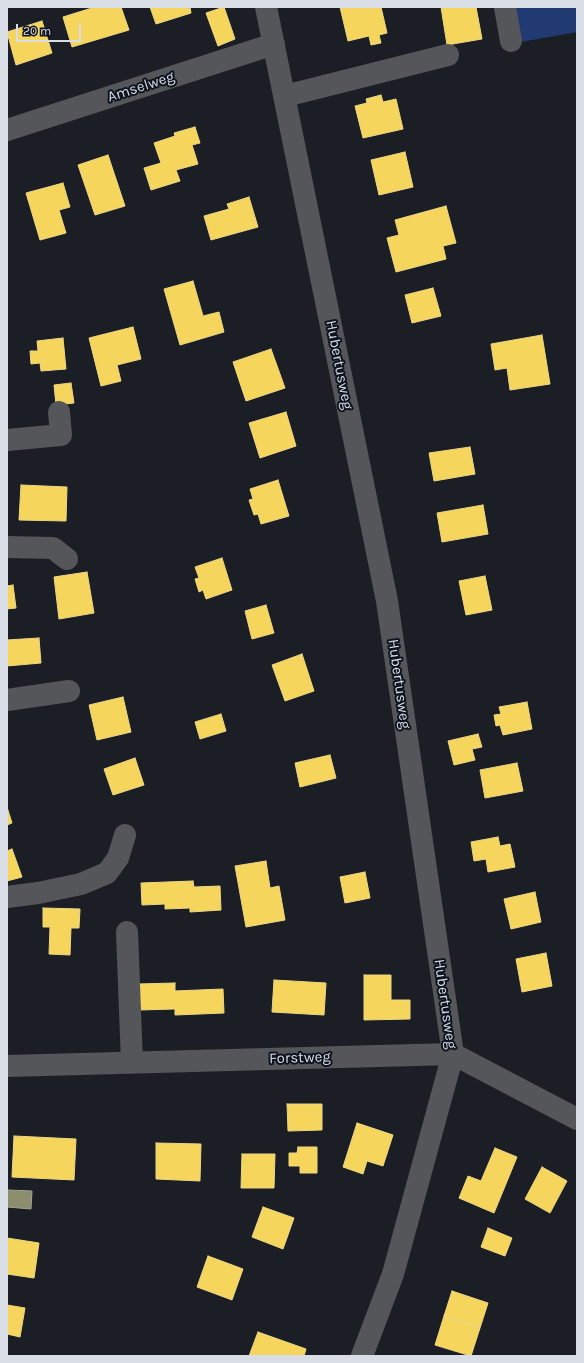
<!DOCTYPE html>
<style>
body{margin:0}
#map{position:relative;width:584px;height:1363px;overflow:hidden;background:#1b1e25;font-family:Karla,sans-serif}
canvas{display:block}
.frame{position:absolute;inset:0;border:8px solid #d9dde6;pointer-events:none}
.scale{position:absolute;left:16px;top:24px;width:65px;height:18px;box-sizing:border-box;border:2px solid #d9dde6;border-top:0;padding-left:5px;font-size:12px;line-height:14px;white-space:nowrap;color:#d9dde6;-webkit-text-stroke:3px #0e141f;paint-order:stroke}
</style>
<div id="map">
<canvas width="584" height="1363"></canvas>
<div class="frame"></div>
<div class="scale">20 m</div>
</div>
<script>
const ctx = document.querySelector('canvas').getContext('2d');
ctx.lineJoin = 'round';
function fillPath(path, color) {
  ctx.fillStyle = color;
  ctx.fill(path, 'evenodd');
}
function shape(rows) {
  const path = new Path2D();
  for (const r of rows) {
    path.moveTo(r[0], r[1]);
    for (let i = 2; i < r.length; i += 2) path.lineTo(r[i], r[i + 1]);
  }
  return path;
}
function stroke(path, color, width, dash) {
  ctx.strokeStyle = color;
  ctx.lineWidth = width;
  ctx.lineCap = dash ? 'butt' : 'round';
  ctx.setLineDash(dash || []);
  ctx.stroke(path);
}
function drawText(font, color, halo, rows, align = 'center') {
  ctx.font = font + ' Karla,sans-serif';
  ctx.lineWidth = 4;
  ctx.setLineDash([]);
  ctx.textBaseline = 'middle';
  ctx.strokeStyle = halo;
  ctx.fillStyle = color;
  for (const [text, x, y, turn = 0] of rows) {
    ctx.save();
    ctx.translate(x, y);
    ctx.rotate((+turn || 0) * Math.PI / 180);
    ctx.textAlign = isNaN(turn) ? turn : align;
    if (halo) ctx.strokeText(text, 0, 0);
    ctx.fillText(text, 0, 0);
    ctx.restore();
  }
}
const green = shape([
 [508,7,577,7,577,32,515,43]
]);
const homes = shape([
 [95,7,121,7,129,30,72,47,63,17,95,7],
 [150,7,190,7,191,13,156,24,150,7],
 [224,7,235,39,218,46,206,13,224,7],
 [340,7,381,7,387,33,379,35,381,43,371,45,369,36,348,41,340,7],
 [441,7,476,7,482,39,447,45,441,7],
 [42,21,52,53,16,65,7,32,42,21],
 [381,95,383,102,396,99,403,129,363,138,355,106,367,103,366,99,381,95],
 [195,127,200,143,192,145,198,164,176,170,180,181,151,190,144,168,161,163,154,143,175,136,174,133,195,127],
 [405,152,413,187,379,195,371,160,405,152],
 [108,155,125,206,95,215,78,165,108,155],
 [63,183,70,207,59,210,66,233,40,240,26,193,63,183],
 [249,197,258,227,211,240,204,216,229,209,227,204,249,197],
 [446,206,456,243,443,246,446,259,396,272,387,238,399,235,395,220,446,206],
 [193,281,203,316,219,312,224,332,180,345,164,289,193,281],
 [433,288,441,316,412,323,405,295,433,288],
 [133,327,141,359,117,365,121,381,101,386,89,338,133,327],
 [542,335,550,384,510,390,507,368,495,370,491,344,542,335],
 [63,338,66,369,41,371,40,363,31,364,30,351,38,351,37,341,63,338],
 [271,349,285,388,246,401,233,362,271,349],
 [71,383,74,403,56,405,54,385,71,383],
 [286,412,296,446,260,458,249,423,286,412],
 [470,447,475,474,434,481,429,453,470,447],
 [278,480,289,516,261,524,258,514,254,515,249,500,253,499,250,489,278,480],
 [21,485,67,487,66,521,19,520,21,485],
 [483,505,488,534,442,542,437,513,483,505],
 [222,558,232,590,206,599,203,590,199,592,195,579,199,578,195,567,222,558],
 [87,572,94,613,59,619,54,577,87,572],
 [485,576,492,610,466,615,459,581,485,576],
 [13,585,16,608,7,609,7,586,13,585],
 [266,605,274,633,252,639,245,611,266,605],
 [39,638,41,663,7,666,7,640,39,638],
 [302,654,314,691,285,701,272,665,302,654],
 [123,697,131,732,97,740,89,705,123,697],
 [527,702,532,729,503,735,500,725,496,726,494,715,501,714,499,707,527,702],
 [221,714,226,731,200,739,195,722,221,714],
 [478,734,482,747,472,749,475,760,454,765,448,741,478,734],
 [330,755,336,778,300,787,295,763,330,755],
 [135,758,144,785,113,795,104,769,135,758],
 [517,763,523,791,485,798,480,770,517,763],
 [7,807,12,823,7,825,7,807],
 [498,837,500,846,510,844,515,867,488,872,486,859,474,861,471,842,498,837],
 [12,849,22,877,7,881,7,851,12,849],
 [266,861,270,888,279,886,285,920,246,927,235,866,266,861],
 [365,872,370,898,345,903,340,877,365,872],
 [193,881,194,887,220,886,221,910,190,912,190,908,165,909,165,904,142,905,141,883,193,881],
 [535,892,541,922,511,929,504,899,535,892],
 [43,908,80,909,79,928,71,928,70,955,49,954,50,927,43,927,43,908],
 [546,953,552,986,522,992,516,959,546,953],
 [364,975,391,975,391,1000,410,1000,410,1019,364,1020,364,975],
 [274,980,326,983,324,1015,272,1012,274,980],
 [175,983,175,991,223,989,224,1013,175,1015,175,1009,139,1010,138,984,175,983],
 [287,1104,322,1104,322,1130,288,1131,287,1104],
 [357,1123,393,1135,383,1166,367,1161,363,1174,343,1167,357,1123],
 [14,1136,76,1139,74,1180,12,1177,14,1136],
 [156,1143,201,1144,200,1181,156,1179,156,1143],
 [298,1147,317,1147,317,1173,300,1173,300,1166,289,1166,289,1153,297,1153,298,1147],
 [495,1148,517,1157,494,1213,459,1198,468,1176,481,1181,495,1148],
 [242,1154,275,1154,274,1188,241,1188,242,1154],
 [542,1167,567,1181,550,1213,525,1199,542,1167],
 [263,1207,294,1218,283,1249,252,1237,263,1207],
 [488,1228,512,1238,505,1256,481,1247,488,1228],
 [7,1238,39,1243,34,1278,7,1274,7,1238],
 [208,1256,243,1269,232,1300,197,1287,208,1256],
 [452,1291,488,1303,480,1328,444,1316,452,1291],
 [7,1305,25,1308,20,1337,7,1334,7,1305],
 [444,1316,480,1328,471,1356,435,1345,444,1316],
 [258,1332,306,1349,304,1356,249,1356,258,1332]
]);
const industry = shape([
 [7,1190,32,1191,31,1209,7,1207,7,1190]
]);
const minor = shape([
 [266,7,387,601,453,1054,393,1274,362,1356],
 [505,7,511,41],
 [285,96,448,55],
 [7,130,274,44],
 [7,440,61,435,59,412],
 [7,547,53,548,67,559],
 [7,700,69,691],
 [7,897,38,893,81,884,107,873,118,858,125,835],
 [127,932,132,1063],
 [7,1066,453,1054,577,1119]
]);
const streetNames = [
 ["Amselweg",141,87,-18],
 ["Hubertusweg",339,365,79],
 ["Hubertusweg",399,684,82],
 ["Hubertusweg",445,1004,82],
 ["Forstweg",300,1058,-2]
];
fillPath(green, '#213a71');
fillPath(homes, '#f6d55c');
stroke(homes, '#edd785', 1);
fillPath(industry, '#8c8c6e');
stroke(industry, '#a3a492', 1);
stroke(minor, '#555659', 22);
drawText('15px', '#d9dde6', '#0e141f', streetNames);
</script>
